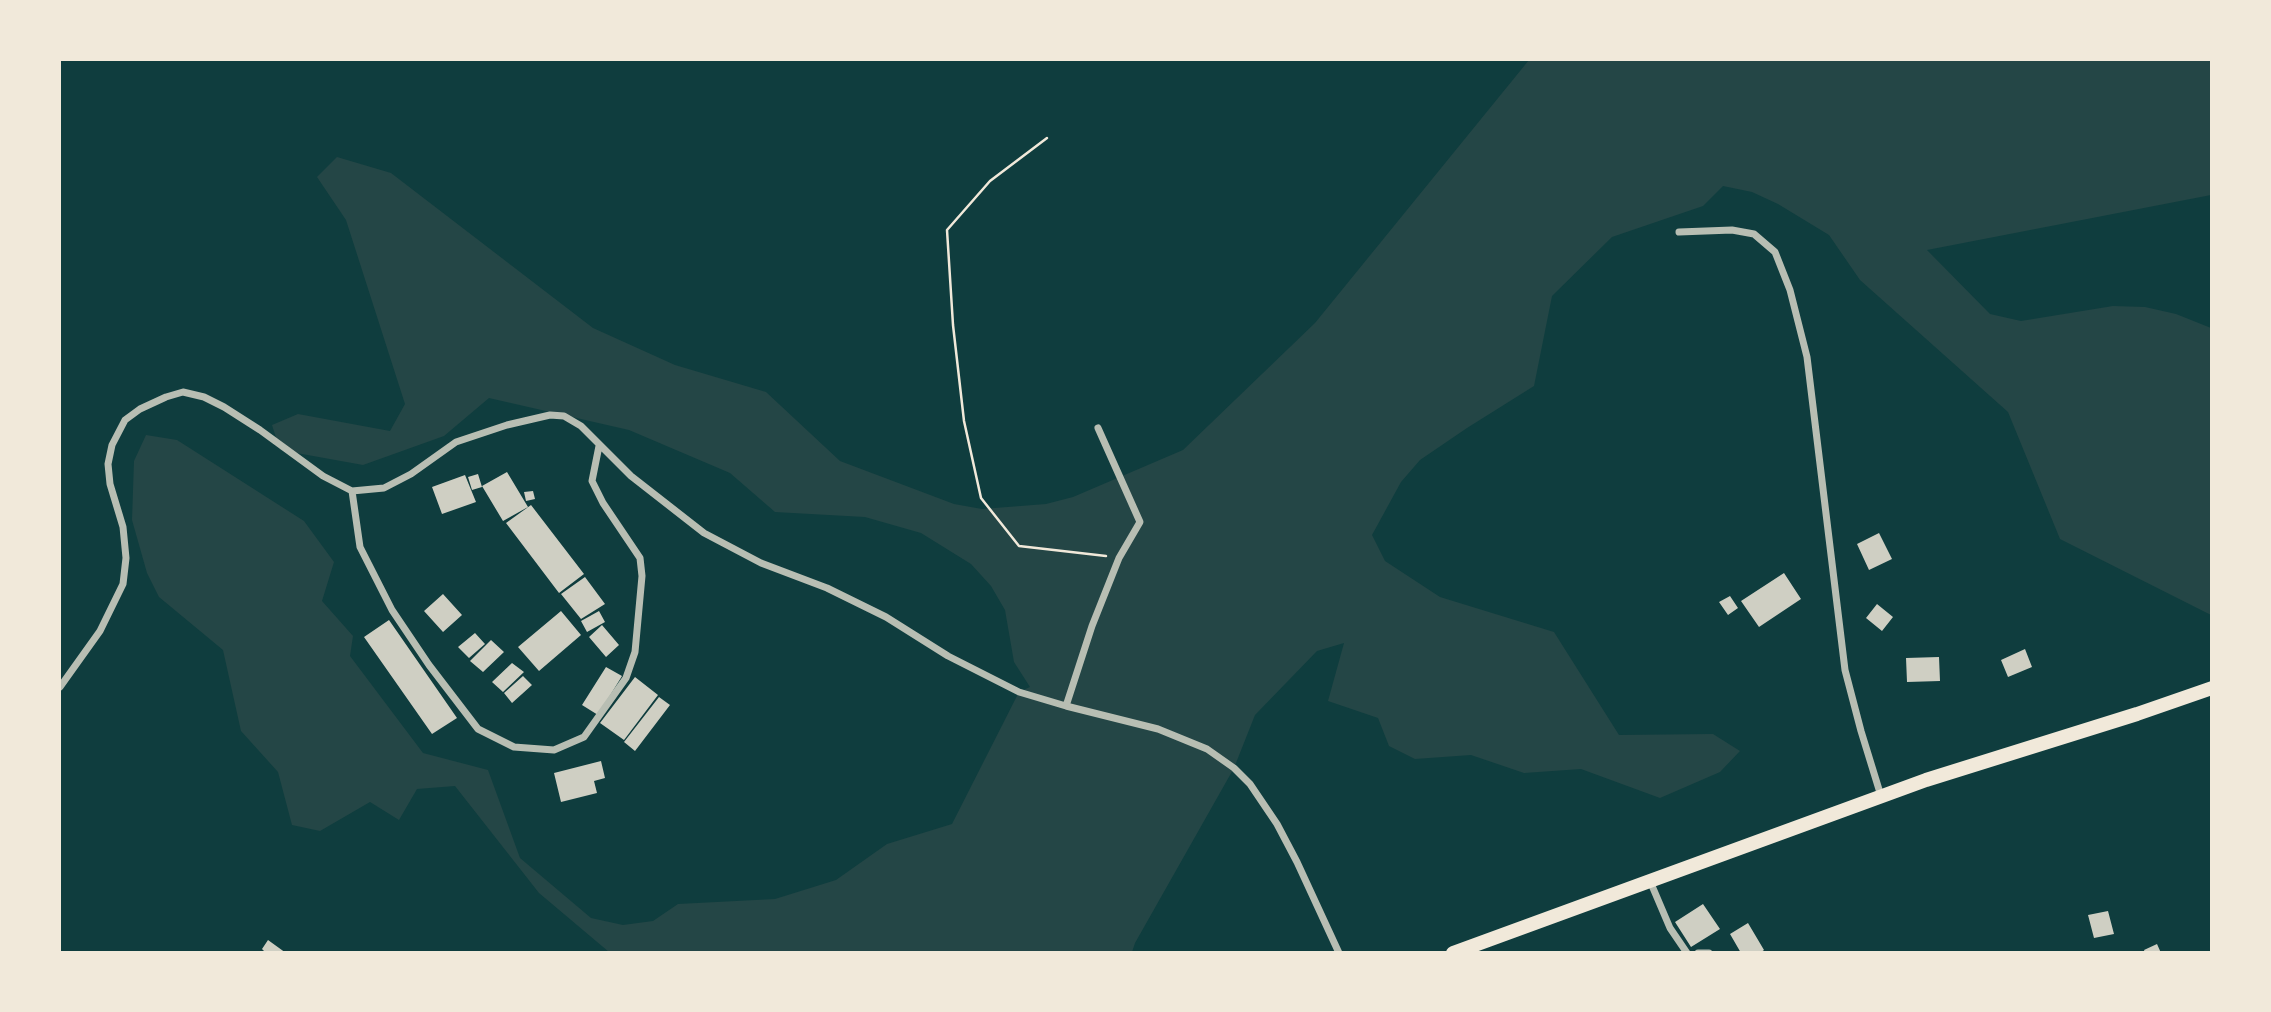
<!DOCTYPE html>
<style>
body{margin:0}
#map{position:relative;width:2271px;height:1012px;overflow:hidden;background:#0f3d3e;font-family:"Fira Sans Condensed",sans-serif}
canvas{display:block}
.frame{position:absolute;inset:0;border:61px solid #f1e9da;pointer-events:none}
</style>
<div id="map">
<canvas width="2271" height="1012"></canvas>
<div class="frame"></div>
</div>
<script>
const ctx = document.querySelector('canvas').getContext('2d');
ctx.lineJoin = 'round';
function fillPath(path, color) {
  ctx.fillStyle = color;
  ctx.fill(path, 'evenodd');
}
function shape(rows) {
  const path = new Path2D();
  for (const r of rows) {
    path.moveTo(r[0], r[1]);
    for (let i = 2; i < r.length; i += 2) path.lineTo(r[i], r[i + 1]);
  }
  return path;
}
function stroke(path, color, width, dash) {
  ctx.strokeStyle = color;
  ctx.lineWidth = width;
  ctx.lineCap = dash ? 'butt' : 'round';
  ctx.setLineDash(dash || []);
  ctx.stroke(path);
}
const green = shape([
 [1529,60,2211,60,2211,195,1927,250,1990,314,2021,321,2113,306,2145,307,2176,314,2211,328,2211,615,2060,539,2008,412,1860,280,1829,235,1778,204,1752,192,1723,186,1703,206,1612,237,1552,296,1534,386,1467,428,1420,460,1401,482,1372,535,1385,561,1440,597,1554,632,1619,735,1713,734,1740,751,1720,772,1660,798,1581,769,1524,773,1471,755,1415,759,1389,746,1378,718,1328,701,1344,643,1317,651,1255,715,1234,768,1135,943,1132,952,609,952,539,893,455,786,417,789,399,820,370,802,320,831,292,825,278,772,241,731,223,650,159,597,147,573,132,520,134,461,146,435,177,440,304,521,334,562,322,601,353,636,350,656,423,753,488,770,520,858,591,918,623,925,653,921,678,904,775,899,836,880,887,844,952,824,1019,692,1030,687,1014,662,1005,610,991,586,971,564,921,533,865,517,775,512,730,473,629,430,489,398,444,436,363,465,280,450,272,425,298,414,390,431,405,404,346,220,317,177,337,157,391,173,593,328,675,365,766,392,840,461,954,504,982,509,1046,504,1073,497,1183,450,1315,323]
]);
const building = shape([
 [507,472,528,507,503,521,482,486],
 [478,474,482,487,472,490,468,477],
 [465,475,476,502,442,514,432,487],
 [533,491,535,499,526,501,524,492],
 [531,505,584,574,559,593,506,523],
 [1879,533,1892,559,1869,570,1857,544],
 [1784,573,1801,599,1759,627,1741,601],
 [585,577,605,604,581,619,561,594],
 [443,594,462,615,443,632,424,611],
 [1730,596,1738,608,1728,615,1719,602],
 [1877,604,1893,617,1882,631,1866,618],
 [561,611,581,635,539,671,518,647],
 [599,611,605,622,587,632,581,621],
 [389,620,457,718,432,734,364,637],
 [602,625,619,645,606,657,589,637],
 [475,633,485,644,469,658,458,647],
 [491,640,504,652,483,672,470,661],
 [2025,649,2032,667,2008,677,2001,660],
 [1939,657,1940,681,1907,682,1906,658],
 [512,663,524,672,503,692,492,682],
 [606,667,622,676,598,715,582,705],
 [523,676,532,685,512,703,504,693],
 [635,677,658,695,624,740,600,723],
 [659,697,670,705,635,751,624,742],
 [601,761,605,778,594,781,597,793,561,802,554,773],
 [1703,904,1720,929,1691,947,1675,922],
 [2108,911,2114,934,2094,938,2088,915],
 [1748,923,1764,950,1760,953,1741,953,1730,934],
 [268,940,286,953,266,953,262,949],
 [2157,944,2161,953,2145,953,2144,950]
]);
const path = shape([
 [1047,138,990,181,947,230,953,325,964,421,981,498,1019,546,1106,556]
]);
const minor = shape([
 [1679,232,1732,230,1754,234,1775,252,1790,290,1807,357,1845,670,1861,731,1881,796],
 [352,491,360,547,392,610,429,665,478,729,514,747,554,750,584,737,626,678,635,652,642,576,640,558,603,503,592,481,599,446],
 [60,687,100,631,123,584,126,558,123,527,110,484,108,464,112,445,125,420,140,409,166,397,183,392,204,397,224,407,260,430,323,476,352,491,384,488,411,474,456,442,507,425,550,415,564,416,581,426,631,476,704,533,761,563,827,588,886,617,948,656,1019,692,1066,706,1158,729,1207,749,1234,768,1250,784,1277,824,1297,862,1339,953],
 [1066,706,1092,626,1119,558,1140,522,1098,428],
 [1650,881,1670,928,1687,953],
 [1698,953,1709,953]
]);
const primary = shape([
 [1453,953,1926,780,2137,714,2212,688]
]);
fillPath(green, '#244646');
fillPath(building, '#cfcfc3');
stroke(path, '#f1e9da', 2.5);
stroke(minor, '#b8beb3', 7);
stroke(primary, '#f1e9da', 14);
</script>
